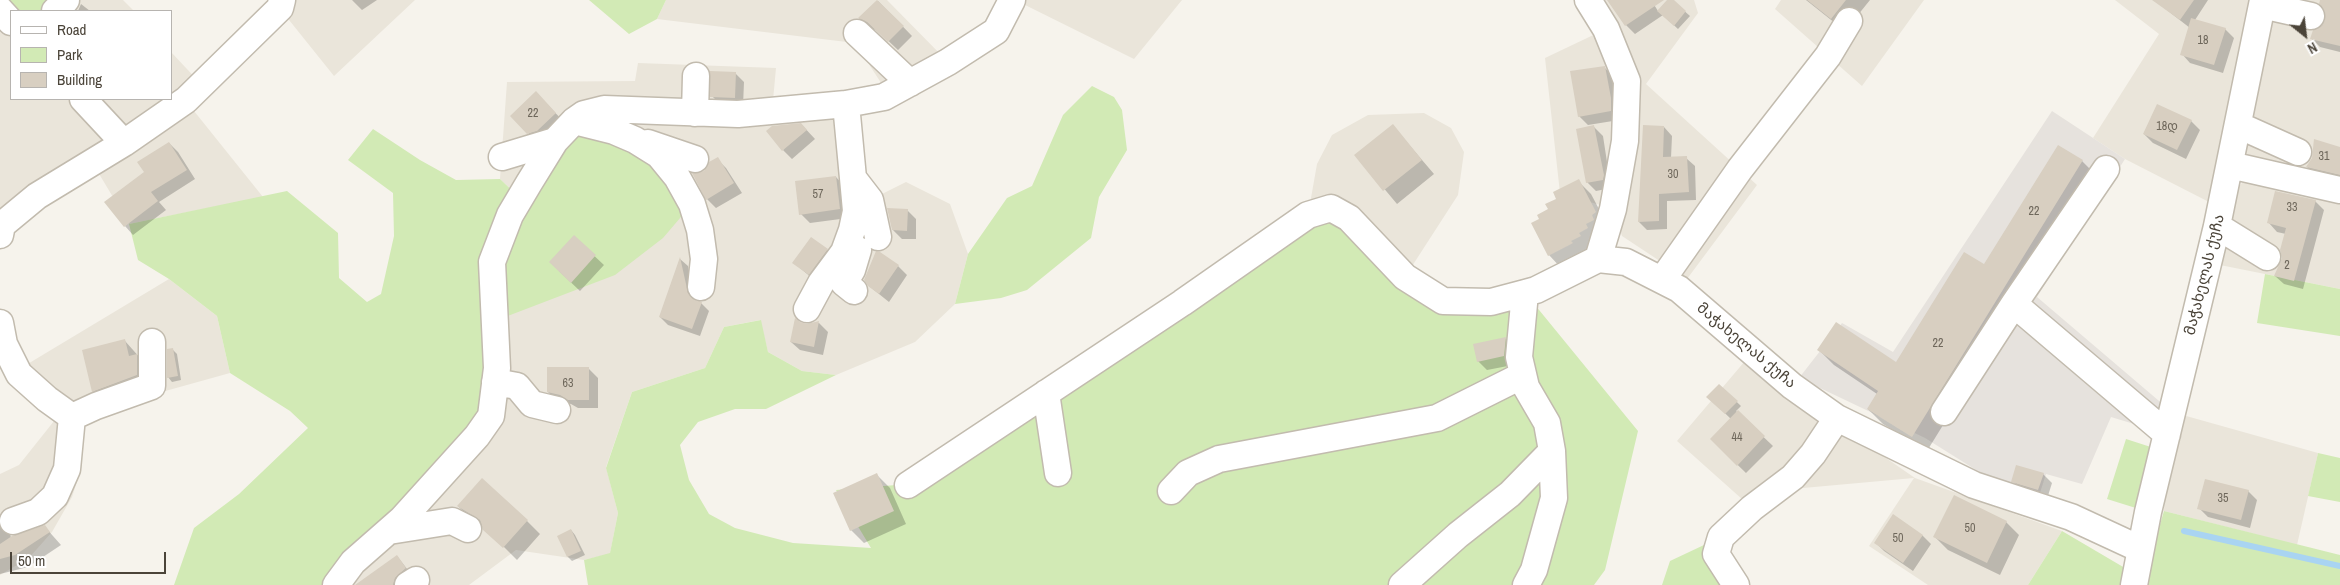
<!DOCTYPE html>
<meta charset="utf-8">
<style>
body{margin:0}
#map{position:relative;width:2340px;height:585px;overflow:hidden;background:#f6f3ec;font-family:"Archivo Narrow",sans-serif}
canvas{display:block}
.legend{position:absolute;left:10px;top:10px;width:162px;height:90px;box-sizing:border-box;background:#fff;border:1px solid #b7b4b0;margin:0;padding:6px 9px;list-style:none;font-size:15px;color:#4b4439}
.legend li{display:flex;align-items:center;gap:10px;height:25px}
.legend b{width:25px;border:1px solid #b7b4b0}
.north{position:absolute;left:2280px;top:10px;width:50px;height:50px;-webkit-text-stroke:4px #fff;paint-order:stroke;rotate:151deg;font-size:14px;font-weight:700;line-height:20px;text-align:center;color:#4b4439}
.north::after{content:'';display:block;margin:auto;width:18px;height:22px;background:#4b4439;clip-path:polygon(50% 0,100% 100%,50% 72%,0 100%)}
.scale{position:absolute;left:10px;top:552px;width:156px;height:22px;box-sizing:border-box;border:2px solid #4b4439;border-top:0;padding-left:6px;font-size:15px;line-height:18px;white-space:nowrap;color:#4b4439;-webkit-text-stroke:4px #fff;paint-order:stroke}
</style>
<div id="map">
<canvas width="2340" height="585"></canvas>
<ul class="legend">
<li><b style="height:6px;background:#fff"></b>Road</li>
<li><b style="height:14px;background:#d2eab5"></b>Park</li>
<li><b style="height:14px;background:#d8cfc1"></b>Building</li>
</ul>
<div class="north">N</div>
<div class="scale">50 m</div>
</div>
<script>
const ctx = document.querySelector('canvas').getContext('2d');
ctx.lineJoin = 'round';
function fillPath(path, color) {
  ctx.fillStyle = color;
  ctx.fill(path, 'evenodd');
}
function shape(rows) {
  const path = new Path2D();
  for (const r of rows) {
    path.moveTo(r[0], r[1]);
    for (let i = 2; i < r.length; i += 2) path.lineTo(r[i], r[i + 1]);
  }
  return path;
}
function stroke(path, color, width, dash) {
  ctx.strokeStyle = color;
  ctx.lineWidth = width;
  ctx.lineCap = dash ? 'butt' : 'round';
  ctx.setLineDash(dash || []);
  ctx.stroke(path);
}
function drawText(font, color, halo, rows, align = 'center') {
  ctx.font = font + ' "Archivo Narrow","Noto Sans Georgian",sans-serif';
  ctx.lineWidth = 4;
  ctx.setLineDash([]);
  ctx.textBaseline = 'middle';
  ctx.strokeStyle = halo;
  ctx.fillStyle = color;
  for (const [text, x, y, turn = 0] of rows) {
    ctx.save();
    ctx.translate(x, y);
    ctx.rotate((+turn || 0) * Math.PI / 180);
    ctx.textAlign = isNaN(turn) ? turn : align;
    if (halo) ctx.strokeText(text, 0, 0);
    ctx.fillText(text, 0, 0);
    ctx.restore();
  }
}
const residential = shape([
 [66,0,123,0,134,11,55,11],
 [273,0,415,0,334,76],
 [666,0,887,0,948,62,889,95,855,43,657,19],
 [1015,0,1182,0,1134,59],
 [1588,0,1694,0,1698,13,1646,84,1757,185,1687,279,1622,236,1613,209,1560,193,1545,58,1606,29],
 [1781,0,1924,0,1862,86,1775,9],
 [2115,0,2258,0,2209,202,2125,159,2093,138,2159,34],
 [2276,0,2340,0,2340,183,2244,160],
 [0,10,11,22,11,99,171,99,171,52,202,85,186,101,263,197,129,224,92,162,0,222],
 [638,63,776,68,772,111,846,104,870,200,906,182,950,204,968,254,955,304,915,342,836,375,802,371,768,352,760,320,724,327,705,368,632,392,606,467,618,513,610,554,584,560,516,550,469,585,344,585,519,197,500,179,507,82,635,81],
 [1424,113,1451,128,1464,152,1458,195,1405,277,1308,215,1317,164,1332,135,1368,115],
 [2249,176,2340,198,2340,289,2220,265,2236,189],
 [169,279,217,316,230,373,72,417,82,466,72,497,52,532,29,558,0,575,0,474,19,465,58,416,21,368],
 [1745,361,1915,478,2062,531,2028,585,1928,585,1869,546,1914,478,1792,489,1752,508,1677,441],
 [2172,412,2318,453,2297,545,2164,511,2167,434]
]);
const industrial = shape([
 [2052,111,2125,159,2037,297,2172,412,2167,434,2111,417,2082,484,2046,474,2040,493,1992,480,1925,438,1799,378,1842,323,1893,352]
]);
const green = shape([
 [0,0,66,0,55,11,11,11],
 [589,0,666,0,657,19,629,34],
 [1092,86,1114,97,1122,110,1127,150,1099,197,1091,238,1027,290,1001,298,955,304,968,254,1007,198,1032,186,1063,115],
 [574,121,614,131,692,204,663,238,615,275,492,322,485,416,344,585,174,585,194,528,239,494,308,428,290,411,230,373,217,316,169,279,138,260,129,224,287,191,338,233,339,278,367,302,381,294,394,236,393,193,348,160,373,129,420,160,456,180,500,179,519,197],
 [1331,208,1443,301,1535,305,1638,431,1605,570,1594,585,588,585,584,560,610,553,618,513,606,468,632,392,705,368,724,327,761,320,768,352,802,371,836,375,766,409,735,409,698,422,680,445,689,480,709,514,735,528,793,543,871,548,836,490,908,484],
 [2265,274,2340,289,2340,336,2257,323],
 [2126,439,2157,449,2139,509,2107,499],
 [2318,453,2340,458,2340,502,2308,496],
 [2164,511,2340,555,2340,585,2142,585],
 [2062,531,2130,571,2129,585,2028,585],
 [1721,537,1736,585,1662,585,1670,561]
]);
const shadow = shape([
 [352,0,377,0,362,10],
 [1609,0,1651,0,1658,11,1668,0,1672,0,1690,16,1678,29,1663,15,1635,34,1626,25],
 [1806,0,1870,0,1845,31],
 [2154,0,2208,0,2195,20,2225,29,2234,38,2223,73,2190,63,2182,54,2190,28],
 [2321,0,2340,0,2340,52,2320,47,2312,39,2327,19,2326,11],
 [878,1,912,36,898,50,878,31,868,27,859,18],
 [81,4,90,11,78,11],
 [1604,67,1613,76,1619,120,1588,125,1579,116],
 [735,73,744,82,743,106,721,105,712,96],
 [545,102,564,122,537,142,512,116],
 [2191,121,2200,130,2186,159,2153,143,2144,134],
 [801,124,815,139,792,159,783,150],
 [1393,126,1434,174,1397,204,1356,155],
 [1594,127,1603,136,1611,188,1596,191,1587,182],
 [1664,127,1672,136,1671,158,1686,158,1695,166,1696,200,1667,201,1667,229,1647,230,1639,222],
 [169,143,178,152,195,179,159,202,166,210,133,235,125,226,145,172],
 [2058,147,2082,161,2097,176,1927,451,1883,424,1868,409,1877,394,1834,365,1819,350,1896,364,1985,266],
 [2340,148,2340,181,2316,175,2307,167],
 [717,159,726,168,742,193,716,208,707,199,694,174,705,172],
 [836,177,844,186,848,218,810,223,801,214],
 [1578,181,1591,194,1608,226,1593,249,1562,269,1549,255,1533,224,1541,219,1558,199],
 [2315,201,2324,210,2303,289,2284,284,2275,276,2283,258,2286,234,2277,232,2269,223],
 [907,210,916,219,916,239,902,239,893,230],
 [574,237,604,265,580,291,559,271],
 [827,250,836,259,818,283,794,263],
 [680,259,688,266,695,301,701,303,709,311,700,336,668,325,660,317],
 [898,266,907,275,889,302,869,286],
 [819,323,828,332,823,355,800,350,791,342,807,325],
 [1505,338,1514,347,1513,365,1487,370,1478,361],
 [125,341,150,369,106,404,93,391],
 [173,350,177,354,181,380,172,382,168,377],
 [589,369,598,378,598,408,578,408,571,404,557,401,548,392],
 [1719,385,1741,406,1736,411,1773,446,1746,473,1711,439,1731,419,1708,397],
 [2043,474,2052,483,2047,499,2022,490,2013,481],
 [877,475,890,488,906,524,864,543,851,530],
 [2248,491,2257,500,2250,528,2208,517,2199,508],
 [458,506,527,521,540,534,517,560,483,526,471,519],
 [0,522,10,532,11,539,45,527,61,545,28,567,0,574],
 [2006,522,2019,535,2000,575,1948,550,1935,537],
 [571,530,575,535,585,555,572,561,568,557,559,536],
 [1922,535,1931,544,1913,571,1884,551,1876,543],
 [397,556,414,578,406,585,375,585]
]);
const stream = shape([
 [2184,531,2340,566]
]);
const building = shape([
 [877,0,904,26,888,42,867,22,858,18],
 [1607,0,1664,0,1625,26],
 [1667,0,1674,0,1686,11,1674,26,1657,11],
 [1807,0,1846,0,1831,19],
 [2152,0,2194,0,2180,20],
 [2320,0,2340,0,2340,46,2310,39,2313,30,2322,26,2325,20,2325,12,2319,4],
 [2191,18,2226,28,2214,65,2180,55],
 [1605,66,1611,98,1611,111,1578,117,1570,71],
 [710,71,736,72,735,98,710,97],
 [536,91,556,113,537,131,527,134,510,116],
 [2157,104,2192,120,2177,150,2143,134],
 [801,123,807,130,782,151,766,131,772,126],
 [1393,124,1422,160,1383,191,1354,155],
 [1594,125,1604,175,1603,180,1586,183,1576,129],
 [1643,125,1664,126,1663,157,1687,156,1689,192,1659,194,1659,221,1638,222],
 [2314,139,2340,147,2340,175,2306,167,2312,158],
 [169,142,187,170,151,192,158,201,124,227,104,202,144,172,137,162],
 [2058,145,2083,160,1912,437,1867,409,1878,391,1817,350,1836,322,1896,362,1964,252,1984,264],
 [718,157,734,183,706,200,692,173,704,171,709,162],
 [836,176,840,209,799,215,795,181],
 [1579,179,1596,212,1592,215,1594,220,1586,224,1588,228,1579,233,1581,236,1571,241,1573,243,1548,256,1531,223,1539,219,1537,215,1548,209,1545,204,1556,199,1553,192],
 [2275,191,2316,200,2294,281,2274,276,2282,258,2280,250,2286,228,2267,223],
 [887,208,908,209,907,231,892,230],
 [574,235,596,255,571,283,549,262],
 [811,237,828,249,809,275,792,263],
 [876,251,880,252,899,265,879,294,868,286,864,280],
 [680,257,688,293,693,299,702,302,692,329,659,317],
 [795,318,800,322,807,324,819,321,814,347,790,342],
 [1506,337,1504,356,1477,362,1473,344],
 [125,339,129,356,137,354,137,375,92,392,82,350],
 [173,348,178,376,167,378,167,349],
 [547,367,589,367,589,400,568,400,560,395,547,392],
 [1719,384,1738,401,1725,414,1706,397],
 [1738,410,1765,436,1737,466,1710,439],
 [2016,465,2044,473,2038,490,2011,482],
 [877,473,894,511,850,531,833,493],
 [482,478,528,520,503,548,483,530,480,520,457,506],
 [2205,479,2249,490,2241,520,2197,509],
 [1954,495,2007,521,1987,563,1933,537],
 [1893,514,1923,535,1903,563,1874,543],
 [45,525,50,532,15,555,0,559,0,544,12,536],
 [571,529,581,551,567,557,557,536],
 [397,555,406,568,395,578,393,585,355,585]
]);
const minor = shape([
 [1588,0,1606,29,1627,81,1625,141,1613,209,1598,259,1626,262,1679,289,1792,386,1837,418,1974,485,2071,517,2140,549],
 [2262,5,2311,16],
 [0,10,11,22],
 [55,11,66,0],
 [857,33,910,83],
 [83,99,124,143,186,100,280,8,282,0],
 [846,104,853,178,870,200,878,237],
 [695,113,696,76],
 [574,121,614,131,635,140,659,155,677,177,692,204,700,230,704,259,701,287],
 [2238,125,2298,152],
 [648,143,695,159],
 [502,157,555,141],
 [2230,165,2340,190],
 [2106,169,2014,304,2167,434],
 [2217,226,2267,257],
 [0,235,2,225,37,196,124,143],
 [1662,280,1740,169,1828,56,1849,21],
 [854,291,844,283,852,270,858,250],
 [807,309,821,283,844,252,852,230,856,211,853,178],
 [0,323,4,344,19,374,47,399,72,417,67,469,55,496,38,512,13,521],
 [495,382,517,386,532,404,557,410],
 [1046,393,1058,473],
 [1944,412,2014,304],
 [72,417,96,406,152,386,152,342],
 [908,485,1182,303,1308,215,1331,208,1349,218,1405,277,1443,301,1491,302,1525,293,1536,290,1598,259],
 [1171,491,1188,473,1219,459,1437,418,1523,375],
 [389,531,452,521,468,529],
 [336,585,353,562,402,519,477,436,491,416,497,368,492,262,510,215,529,183,555,141,574,121,584,114,604,109,738,114,846,104,884,97,948,62,996,31,1012,0],
 [408,585,416,580],
 [1402,585,1458,535,1510,494,1552,451,1547,423,1526,387,1519,357,1525,293],
 [1526,585,1534,570,1554,498,1552,451],
 [1736,585,1716,554,1721,537,1752,508,1793,477,1813,454,1837,418],
 [2134,585,2148,512,2217,226,2263,0]
]);
const numberNames = [
 ["18",2203,41],
 ["22",533,114],
 ["18დ",2167,127],
 ["31",2324,157],
 ["30",1673,175],
 ["57",818,195],
 ["33",2292,208],
 ["22",2034,212],
 ["2",2287,266],
 ["22",1938,344],
 ["63",568,384],
 ["44",1737,438],
 ["35",2223,499],
 ["50",1970,529],
 ["50",1898,539]
];
const streetNames = [
 ["მაჭახელას ქუჩა",2205,275,-76],
 ["მაჭახელას ქუჩა",1746,346,40]
];
fillPath(residential, '#eae5da');
fillPath(industrial, '#e6e2dd');
fillPath(green, '#d2eab5');
fillPath(shadow, '#0003');
stroke(stream, '#a9d4f2', 6);
fillPath(building, '#d8cfc1');
stroke(minor, '#c2bbae', 29);
stroke(minor, '#fff', 26);
drawText('12px', '#6e675b', null, numberNames);
drawText('15px', '#4b4439', '#fff', streetNames);
</script>
